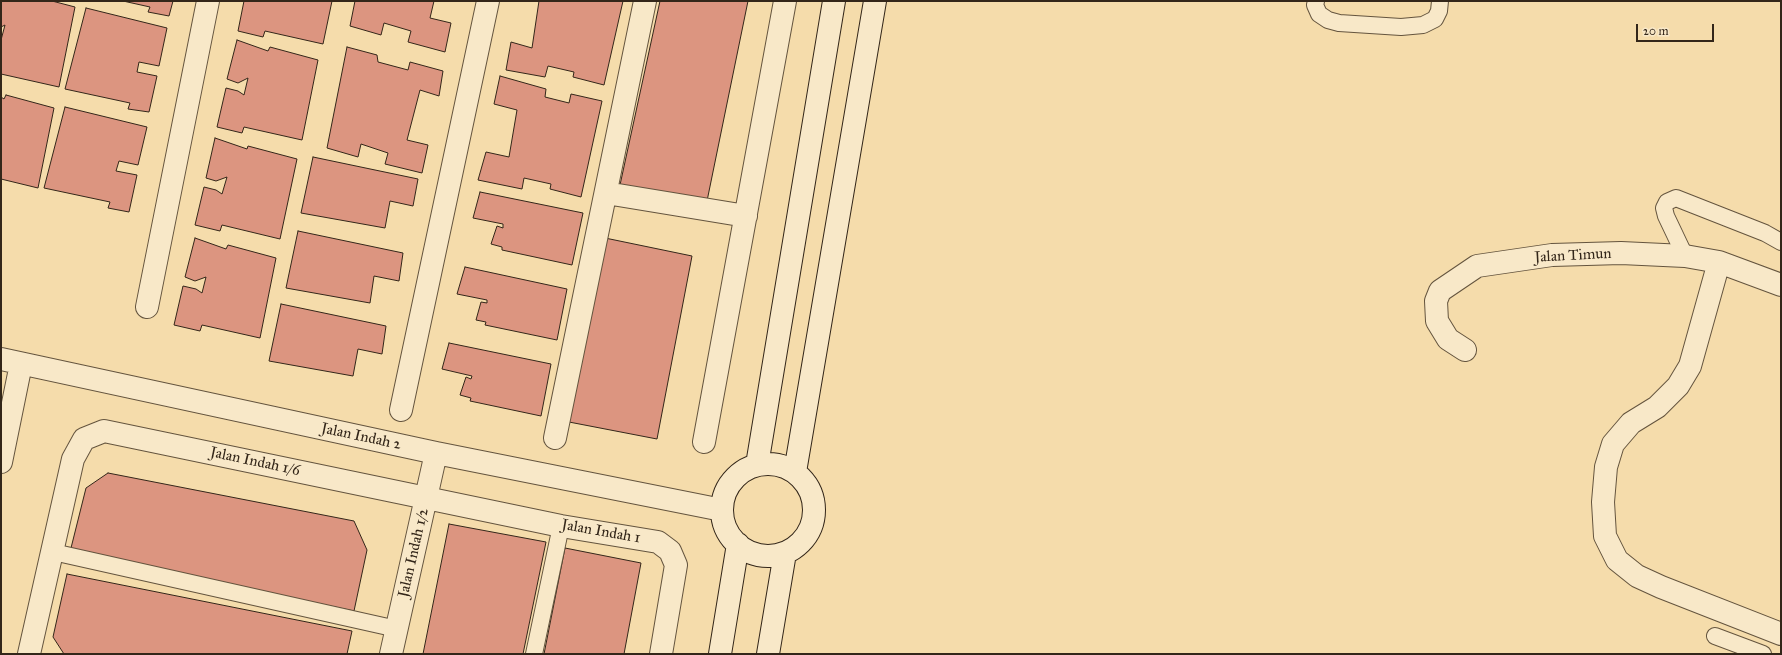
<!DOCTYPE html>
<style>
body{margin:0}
#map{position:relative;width:1782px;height:655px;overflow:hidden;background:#f5dcab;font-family:"IM FELL Great Primer",serif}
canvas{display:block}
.frame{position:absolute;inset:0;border:2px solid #332619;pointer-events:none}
.scale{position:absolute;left:1636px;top:24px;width:78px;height:18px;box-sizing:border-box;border:2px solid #332619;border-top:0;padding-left:5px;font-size:12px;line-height:14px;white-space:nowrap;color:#332619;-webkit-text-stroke:3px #f8e8c8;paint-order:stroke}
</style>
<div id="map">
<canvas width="1782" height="655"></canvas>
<div class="frame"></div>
<div class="scale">20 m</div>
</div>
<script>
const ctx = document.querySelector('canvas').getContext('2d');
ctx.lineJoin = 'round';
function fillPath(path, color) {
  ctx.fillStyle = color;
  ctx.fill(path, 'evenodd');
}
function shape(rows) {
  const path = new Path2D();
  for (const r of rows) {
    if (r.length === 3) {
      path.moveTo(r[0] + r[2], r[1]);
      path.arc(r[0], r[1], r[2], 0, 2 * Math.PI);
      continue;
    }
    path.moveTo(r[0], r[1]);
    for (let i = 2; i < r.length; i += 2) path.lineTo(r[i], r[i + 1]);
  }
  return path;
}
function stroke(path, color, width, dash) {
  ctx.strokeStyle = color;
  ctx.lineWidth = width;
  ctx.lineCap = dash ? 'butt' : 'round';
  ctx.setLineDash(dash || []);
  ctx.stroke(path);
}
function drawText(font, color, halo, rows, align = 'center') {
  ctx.font = font + ' "IM FELL Great Primer",serif';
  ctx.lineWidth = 4;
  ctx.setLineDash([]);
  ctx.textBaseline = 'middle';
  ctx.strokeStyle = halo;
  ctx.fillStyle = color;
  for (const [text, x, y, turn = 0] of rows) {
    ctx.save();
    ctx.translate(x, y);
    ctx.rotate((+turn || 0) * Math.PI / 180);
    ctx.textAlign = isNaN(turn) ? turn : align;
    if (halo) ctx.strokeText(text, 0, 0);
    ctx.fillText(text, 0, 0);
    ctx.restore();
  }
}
const building = shape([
 [1,1,52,1,75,7,59,87,1,74,1,40,5,25,1,27,1,1],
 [123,1,173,1,169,16,148,12,150,7,123,1],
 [244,1,332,1,323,44,265,31,263,37,238,31,244,1],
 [355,1,434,1,430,18,451,23,445,52,408,42,411,31,384,23,381,35,350,26,355,1],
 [539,1,623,1,604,85,573,77,574,72,548,66,545,77,506,70,511,42,532,48,539,1],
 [660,1,748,1,707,201,620,185,660,1],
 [86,8,167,28,159,66,139,62,137,72,157,76,149,112,128,109,130,103,65,89,86,8],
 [237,40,268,51,270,47,318,60,302,140,244,127,242,133,217,127,226,88,238,91,244,95,248,78,238,83,227,79,237,40],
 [347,47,377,55,378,62,408,70,410,62,443,71,439,96,420,90,407,140,428,145,422,173,385,164,388,153,361,144,358,157,327,148,347,47],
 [500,76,546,89,545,97,569,103,571,94,602,101,581,197,550,189,551,184,524,178,522,189,478,180,486,152,509,157,517,110,494,104,500,76],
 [6,95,54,108,38,188,1,179,1,97,4,99,6,95],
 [65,107,147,127,138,165,119,161,116,171,137,175,129,212,108,208,110,202,44,188,65,107],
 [215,138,247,149,248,146,297,159,280,239,222,225,220,231,195,225,204,187,216,190,222,194,227,177,216,181,206,178,215,138],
 [313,157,418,179,413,206,390,201,385,228,301,213,313,157],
 [480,192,583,213,572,265,502,250,502,247,491,244,497,226,503,228,503,224,473,218,480,192],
 [298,231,403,253,399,281,374,276,370,303,286,288,298,231],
 [195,238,226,249,228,245,276,258,260,338,202,325,200,331,174,325,183,286,196,289,202,293,206,277,195,281,185,277,195,238],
 [605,238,692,256,657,439,569,422,605,238],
 [465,267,567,289,557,340,485,325,486,322,476,320,481,302,487,303,487,300,457,294,465,267],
 [281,304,386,326,382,354,358,349,353,376,269,361,281,304],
 [449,343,551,364,541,416,470,401,471,398,460,395,466,377,471,379,472,376,442,369,449,343],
 [108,473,354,521,367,550,354,611,70,552,86,488,108,473],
 [449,524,546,542,523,654,423,654,449,524],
 [565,548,641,563,624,654,544,654,565,548],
 [67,574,352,631,347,654,64,654,53,637,67,574]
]);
const lane = shape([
 [1316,1,1315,5,1319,14,1328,20,1339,23,1401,27,1423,25,1435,19,1439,11,1440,1],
 [1685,256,1666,216,1664,208,1667,202,1676,198,1765,233,1781,242],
 [53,552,397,629],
 [1715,636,1763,654],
 [534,654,561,526]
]);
const street = shape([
 [606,193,746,216],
 [1719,262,1690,366,1678,386,1657,407,1631,423,1613,444,1606,467,1603,502,1605,536,1617,560,1637,576,1661,587,1781,634],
 [147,307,208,1],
 [1465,350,1448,339,1437,321,1436,301,1440,291,1477,266,1552,255,1621,253,1685,256,1719,262,1781,285],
 [1,359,436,453,722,510],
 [401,410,488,1],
 [555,438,645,1],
 [704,442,785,1],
 [1,462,21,364],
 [29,654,73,459,84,439,104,431,561,526,658,542,670,551,676,565,661,654],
 [391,654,436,453]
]);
const secondary = shape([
 [768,510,46],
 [757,465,834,1],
 [795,472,875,1],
 [720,654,738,544],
 [768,654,785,553]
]);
const streetNames = [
 ["Jalan Timun",1573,256,-3],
 ["Jalan Indah 2",361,437,12],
 ["Jalan Indah 1/6",255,462,12],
 ["Jalan Indah 1",601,532,10],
 ["Jalan Indah 1/2",414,553,-77]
];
fillPath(building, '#dc9580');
stroke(building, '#332619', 1);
stroke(lane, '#64543e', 18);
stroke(street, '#64543e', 24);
stroke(secondary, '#332619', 24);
stroke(lane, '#f8e8c8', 16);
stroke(street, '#f8e8c8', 22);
stroke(secondary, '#f8e8c8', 22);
drawText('15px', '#332619', '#f8e8c8', streetNames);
</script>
